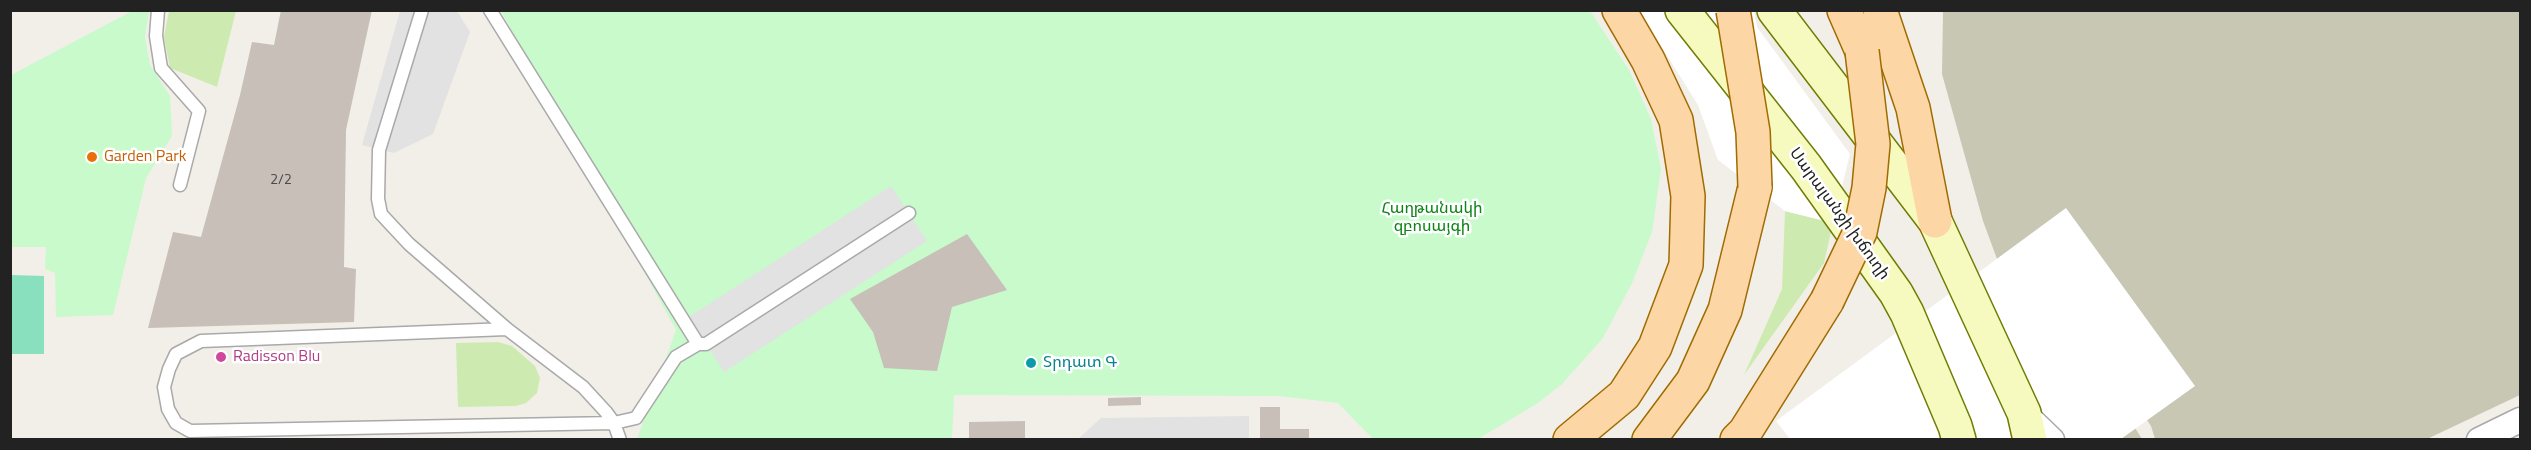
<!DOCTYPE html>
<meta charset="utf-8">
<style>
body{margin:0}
#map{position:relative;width:2531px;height:450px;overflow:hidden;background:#f2efe9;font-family:"Titillium Web",sans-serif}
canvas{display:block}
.frame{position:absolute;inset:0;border:12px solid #222;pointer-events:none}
</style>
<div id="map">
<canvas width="2531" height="450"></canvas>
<div class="frame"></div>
</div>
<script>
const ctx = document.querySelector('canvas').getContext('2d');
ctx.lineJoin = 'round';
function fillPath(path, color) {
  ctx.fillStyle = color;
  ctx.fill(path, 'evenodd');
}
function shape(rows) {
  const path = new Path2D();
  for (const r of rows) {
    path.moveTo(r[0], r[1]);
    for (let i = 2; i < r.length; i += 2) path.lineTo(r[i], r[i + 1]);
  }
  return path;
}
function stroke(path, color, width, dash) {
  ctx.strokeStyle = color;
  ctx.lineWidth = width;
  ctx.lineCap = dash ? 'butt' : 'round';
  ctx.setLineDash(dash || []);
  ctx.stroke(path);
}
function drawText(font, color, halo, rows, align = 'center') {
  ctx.font = font + ' "Titillium Web","Noto Sans Armenian",sans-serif';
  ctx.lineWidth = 5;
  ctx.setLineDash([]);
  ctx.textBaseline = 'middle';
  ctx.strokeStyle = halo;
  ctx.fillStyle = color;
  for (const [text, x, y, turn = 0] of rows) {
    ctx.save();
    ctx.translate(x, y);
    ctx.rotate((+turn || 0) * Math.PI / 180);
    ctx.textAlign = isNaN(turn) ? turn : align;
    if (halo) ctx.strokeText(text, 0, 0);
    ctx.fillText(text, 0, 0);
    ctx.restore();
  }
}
const construction = shape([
 [1943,11,2520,11,2520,395,2427,439,2155,439,2151,426,2070,305,2062,310,2142,439,2081,439,2055,416,1983,221,1942,74]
]);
const grass = shape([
 [169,11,236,11,217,87,170,68,164,37],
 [1785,211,1833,223,1824,263,1744,375,1782,289],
 [498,342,512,346,535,366,540,378,537,393,526,403,516,406,458,407,456,343]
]);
const park = shape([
 [132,11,149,11,145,37,150,65,170,96,172,136,146,178,113,315,56,317,55,273,45,269,46,247,11,247,11,75],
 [501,11,1590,11,1629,70,1651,119,1661,169,1652,232,1632,283,1603,338,1562,384,1538,403,1478,439,1373,439,1338,403,1279,396,954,395,952,439,637,439,676,330]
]);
const pitch = shape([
 [11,275,44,276,44,354,11,354]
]);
const parking = shape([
 [400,11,457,11,470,32,433,134,394,153,362,145],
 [891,186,927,241,724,372,689,317],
 [1249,416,1249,439,1061,439,1079,438,1101,418]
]);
const pier = shape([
 [1639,11,1754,11,1757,27,1850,154,1833,223,1785,211,1718,160,1698,105],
 [2066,208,2195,386,2121,439,1790,439,1776,421]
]);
const building = shape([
 [281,10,372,10,346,130,344,267,356,269,354,322,148,328,173,232,201,237,240,95,252,42,274,45],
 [967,234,1007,290,952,307,937,371,884,368,873,332,850,299],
 [1141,397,1141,405,1108,406,1108,398],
 [1260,407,1280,407,1280,429,1309,429,1309,440,1260,440],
 [1025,421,1025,440,969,440,969,422]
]);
const service = shape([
 [158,10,156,36,161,68,199,111,180,185],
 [422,10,379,150,378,199,381,214,409,244,507,329,583,387,606,412,614,423,620,440],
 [490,10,698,344],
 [507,329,201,341,176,354,169,369,164,387,168,409,176,423,190,431,614,423,636,418,676,357,698,344,706,344,909,213]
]);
const minor = shape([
 [2024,413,2052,440],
 [2479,440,2520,420]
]);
const secondary = shape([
 [1682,10,1806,167,1896,293,1907,313,1955,426,1959,440],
 [1774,10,1935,221,2024,413,2030,440]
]);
const primary = shape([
 [1844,10,1862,51],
 [1880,10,1913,108,1935,221],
 [1570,440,1624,395,1655,347,1686,265,1688,196,1676,120,1648,60,1619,10],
 [1649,440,1693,381,1725,310,1755,187],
 [1737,440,1745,432,1827,301]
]);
const primaryBridge = shape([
 [1733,10,1753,132,1755,187],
 [1827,301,1860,232,1869,188,1873,144,1862,51]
]);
const markers = [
 [92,157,6,"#e8710a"],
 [221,357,6,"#d1479c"],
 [1031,363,6,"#0f9aa8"]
];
const numberNames = [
 ["2/2",281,181]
];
const foodNames = [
 ["Garden Park",104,157]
];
const parkNames = [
 ["Հաղթանակի",1432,209],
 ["զբոսայգի",1432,227]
];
const streetNames = [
 ["Սարալանջի խճուղի",1839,214,54]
];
const hotelNames = [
 ["Radisson Blu",233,357]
];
const cultureNames = [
 ["Տրդատ Գ",1043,363]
];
fillPath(construction, '#c7c7b4');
fillPath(grass, '#cdebb0');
fillPath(park, '#c8facc');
fillPath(pitch, '#88e0be');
fillPath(parking, '#e2e2e2');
fillPath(pier, '#fff');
fillPath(building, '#c7bfb8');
stroke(service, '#a9a9a9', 15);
stroke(minor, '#a9a9a9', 27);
stroke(secondary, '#707d05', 36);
stroke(primary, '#a06b00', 36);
stroke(service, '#fff', 12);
stroke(minor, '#fff', 24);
stroke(secondary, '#f7fabf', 33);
stroke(primary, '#fcd6a4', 33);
stroke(primaryBridge, '#a06b00', 36, []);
stroke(primaryBridge, '#fcd6a4', 33);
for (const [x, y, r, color] of markers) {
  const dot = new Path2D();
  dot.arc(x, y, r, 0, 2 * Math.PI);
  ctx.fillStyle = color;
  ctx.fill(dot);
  stroke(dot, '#fff', 2);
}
drawText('14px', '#4b4948', null, numberNames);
drawText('16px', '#c56008', '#fff', foodNames, 'left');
drawText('16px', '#0c8416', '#fff', parkNames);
drawText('16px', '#222', '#fff', streetNames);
drawText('16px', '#b23c85', '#fff', hotelNames, 'left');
drawText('16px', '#0d838f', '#fff', cultureNames, 'left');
</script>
